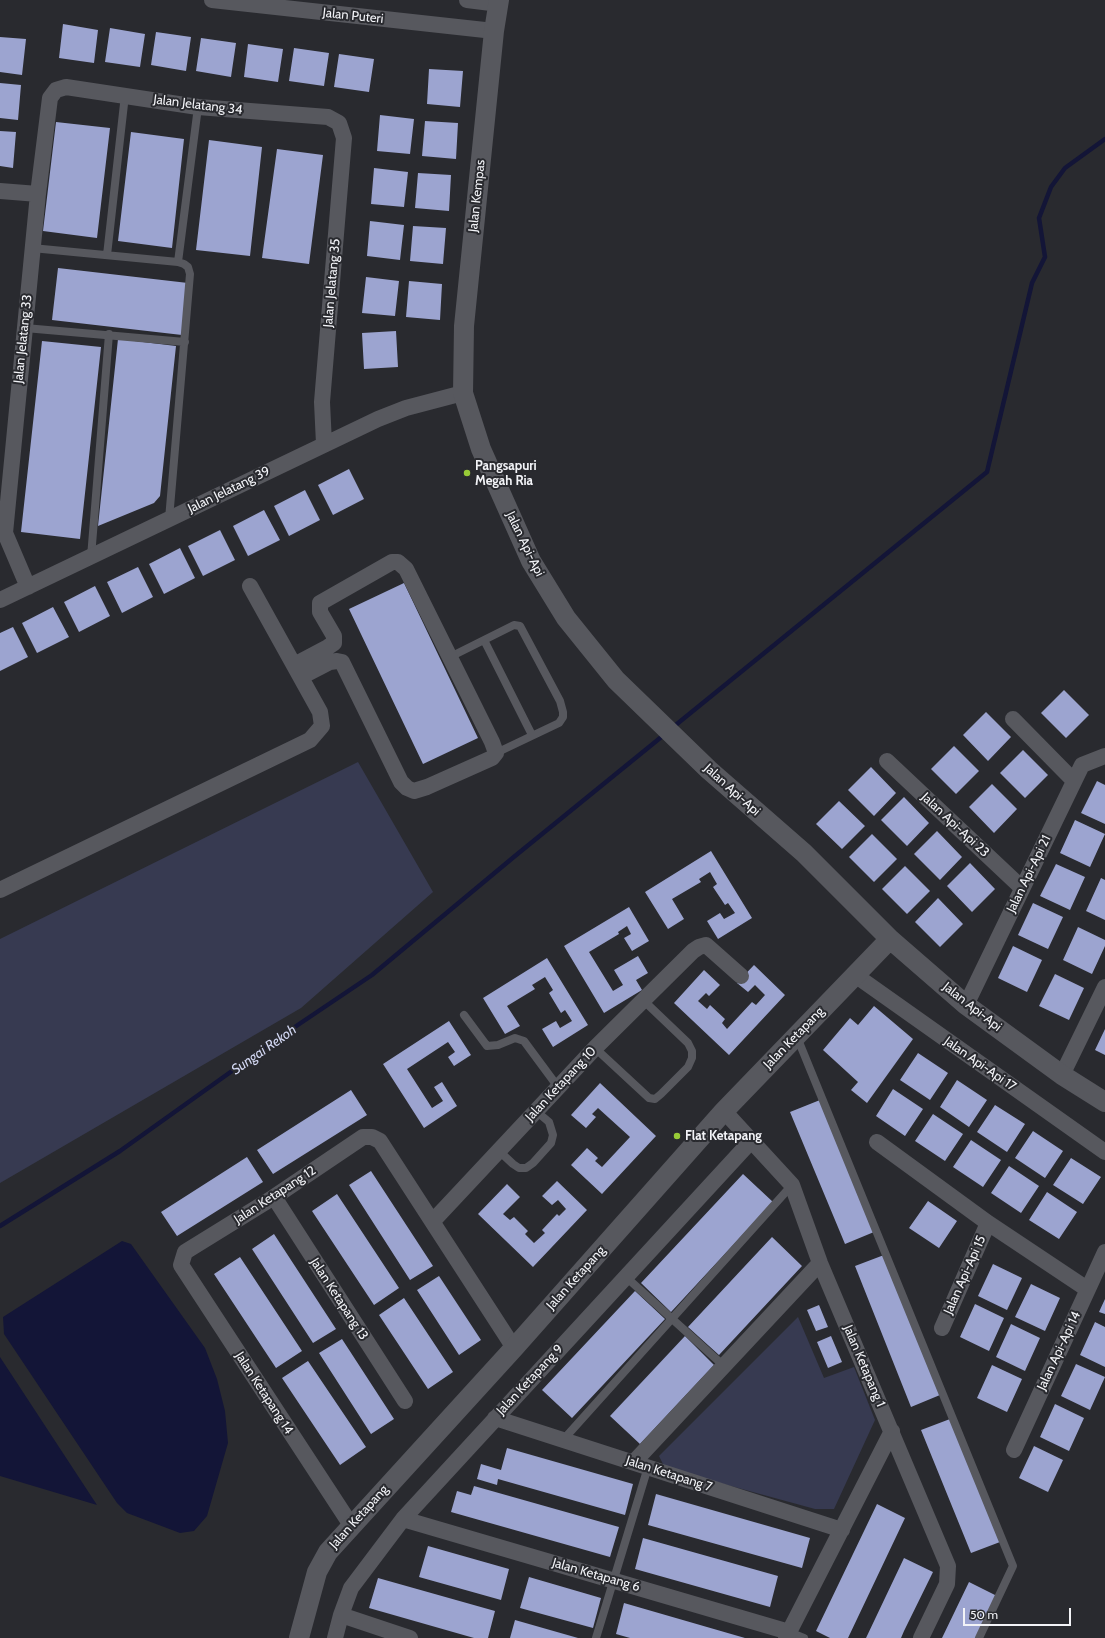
<!DOCTYPE html>
<style>
body{margin:0}
#map{position:relative;width:1105px;height:1638px;overflow:hidden;background:#292a2f;font-family:Cabin,sans-serif}
canvas{display:block}
.scale{position:absolute;left:963px;top:1608px;width:108px;height:18px;box-sizing:border-box;border:2px solid #f2f3f7;border-top:0;padding-left:5px;font-size:12px;line-height:14px;white-space:nowrap;color:#f2f3f7;-webkit-text-stroke:3px #292a2f;paint-order:stroke}
</style>
<div id="map">
<canvas width="1105" height="1638"></canvas>
<div class="scale">50 m</div>
</div>
<script>
const ctx = document.querySelector('canvas').getContext('2d');
ctx.lineJoin = 'round';
function fillPath(path, color) {
  ctx.fillStyle = color;
  ctx.fill(path, 'evenodd');
}
function shape(rows) {
  const path = new Path2D();
  for (const r of rows) {
    path.moveTo(r[0], r[1]);
    for (let i = 2; i < r.length; i += 2) path.lineTo(r[i], r[i + 1]);
  }
  return path;
}
function stroke(path, color, width, dash) {
  ctx.strokeStyle = color;
  ctx.lineWidth = width;
  ctx.lineCap = dash ? 'butt' : 'round';
  ctx.setLineDash(dash || []);
  ctx.stroke(path);
}
function drawText(font, color, halo, rows, align = 'center') {
  ctx.font = font + ' Cabin,sans-serif';
  ctx.lineWidth = 4;
  ctx.setLineDash([]);
  ctx.textBaseline = 'middle';
  ctx.strokeStyle = halo;
  ctx.fillStyle = color;
  for (const [text, x, y, turn = 0] of rows) {
    ctx.save();
    ctx.translate(x, y);
    ctx.rotate((+turn || 0) * Math.PI / 180);
    ctx.textAlign = isNaN(turn) ? turn : align;
    if (halo) ctx.strokeText(text, 0, 0);
    ctx.fillText(text, 0, 0);
    ctx.restore();
  }
}
const green = shape([
 [358,762,433,892,301,1008,0,1183,0,939],
 [798,1317,824,1378,854,1367,875,1420,834,1509,815,1509,665,1468,659,1456]
]);
const water = shape([
 [122,1241,131,1244,205,1348,217,1379,225,1411,228,1443,207,1516,194,1531,180,1533,127,1513,117,1503,4,1334,3,1317],
 [0,1357,97,1505,0,1476]
]);
const stream = shape([
 [672,728,987,472,1032,283,1045,257,1039,218,1051,187,1065,168,1105,139],
 [0,1226,120,1151,274,1041,372,975,515,856,665,734]
]);
const building = shape([
 [63,24,98,30,94,63,59,58],
 [110,28,145,34,140,67,105,62],
 [156,32,191,37,186,71,151,65],
 [0,37,26,39,22,75,0,72],
 [201,38,236,43,231,77,196,71],
 [248,44,283,49,278,82,244,77],
 [294,48,329,53,324,86,289,81],
 [339,54,374,59,369,92,334,87],
 [429,69,463,71,460,107,427,104],
 [0,83,21,85,18,120,0,118],
 [380,115,414,119,410,154,377,151],
 [425,121,458,123,456,159,422,156],
 [56,122,110,128,97,238,43,231],
 [0,131,16,132,13,168,0,166],
 [131,132,184,139,172,248,118,241],
 [209,140,262,147,250,256,196,250],
 [277,149,323,155,309,264,262,258],
 [374,168,408,172,404,207,371,204],
 [418,173,451,175,449,211,415,208],
 [370,221,404,225,400,260,367,256],
 [413,226,446,228,443,264,410,261],
 [58,268,188,283,182,335,52,320],
 [366,277,399,281,395,316,362,313],
 [409,281,442,284,440,320,406,317],
 [396,331,398,367,364,369,362,333],
 [118,339,176,346,160,496,154,503,98,526],
 [42,341,101,347,80,539,21,532],
 [349,469,364,499,333,515,318,485],
 [305,490,320,520,289,536,274,506],
 [264,510,280,540,248,556,233,526],
 [220,530,235,560,203,576,188,546],
 [180,548,195,578,164,594,149,564],
 [138,567,153,597,122,613,107,582],
 [404,583,478,738,423,764,349,609],
 [95,586,110,616,79,632,64,602],
 [53,607,69,637,37,653,22,623],
 [13,627,28,657,0,671,0,633],
 [1064,690,1089,715,1066,738,1041,713],
 [986,712,1011,737,988,761,963,735],
 [954,746,979,771,956,794,931,769],
 [1023,750,1048,775,1025,798,1000,773],
 [871,767,896,793,874,816,848,790],
 [1097,781,1105,785,1105,824,1081,813],
 [992,784,1017,809,994,833,969,807],
 [904,797,929,823,907,846,881,820],
 [839,801,865,826,842,849,816,824],
 [1075,820,1105,834,1090,867,1060,853],
 [937,831,962,857,940,880,914,854],
 [872,834,897,859,874,882,849,857],
 [711,851,752,918,718,939,707,921,720,913,724,919,735,913,728,903,725,905,713,887,717,884,710,872,699,879,701,882,672,899,684,919,668,929,645,892],
 [970,863,995,889,972,912,947,886],
 [1056,864,1085,877,1070,910,1040,896],
 [905,866,930,891,907,914,882,889],
 [1101,878,1105,880,1105,920,1086,911],
 [938,898,963,924,940,947,915,922],
 [1033,903,1063,917,1048,949,1018,935],
 [629,907,649,941,632,951,624,938,631,934,627,926,618,932,619,934,589,952,613,991,623,985,614,970,638,956,648,973,636,980,642,990,604,1013,564,946],
 [1078,927,1105,940,1105,946,1092,974,1063,960],
 [1013,946,1042,960,1027,992,998,978],
 [547,958,588,1025,553,1047,542,1029,556,1021,560,1028,572,1021,565,1010,561,1013,549,993,553,990,545,977,532,985,535,989,507,1006,520,1026,505,1034,483,998],
 [754,965,785,995,729,1055,674,1003,704,970,720,985,709,996,706,993,698,1001,707,1009,710,1005,725,1019,722,1023,727,1029,752,1002,756,1005,765,995,755,985,748,992,737,983],
 [1055,974,1084,988,1069,1020,1039,1006],
 [874,1006,913,1039,867,1103,851,1090,858,1082,823,1050,850,1018,858,1025],
 [449,1021,471,1055,454,1066,448,1057,455,1052,448,1042,407,1069,432,1108,443,1101,434,1087,442,1082,457,1106,424,1128,383,1064],
 [1105,1029,1105,1055,1095,1050],
 [918,1053,948,1073,930,1100,900,1080],
 [957,1080,987,1100,969,1127,940,1107],
 [600,1083,656,1136,602,1194,571,1165,587,1148,598,1158,595,1161,602,1167,630,1137,598,1108,592,1114,596,1117,586,1128,571,1115],
 [893,1089,923,1109,905,1136,876,1116],
 [351,1090,367,1115,273,1174,257,1150],
 [820,1100,874,1232,845,1244,790,1112],
 [995,1105,1025,1124,1007,1152,977,1132],
 [933,1114,963,1134,945,1161,915,1141],
 [1033,1131,1063,1151,1045,1178,1015,1158],
 [971,1140,1001,1160,983,1187,953,1167],
 [247,1157,263,1182,177,1236,161,1212],
 [1071,1158,1101,1177,1083,1204,1053,1185],
 [1009,1166,1039,1186,1021,1213,991,1193],
 [371,1171,433,1266,410,1280,349,1185],
 [743,1174,773,1202,671,1312,641,1283],
 [557,1181,587,1210,533,1267,478,1214,507,1184,520,1197,503,1214,510,1220,514,1217,528,1231,525,1234,534,1243,545,1233,542,1230,557,1214,559,1216,566,1209,558,1200,552,1205,542,1196],
 [1047,1192,1077,1212,1059,1239,1029,1220],
 [337,1194,399,1288,374,1305,312,1211],
 [928,1201,957,1221,939,1248,909,1228],
 [274,1234,336,1329,313,1343,252,1249],
 [772,1237,802,1266,719,1355,688,1327],
 [884,1255,940,1395,911,1407,855,1266],
 [240,1257,302,1351,276,1368,214,1274],
 [993,1264,1022,1278,1007,1310,978,1296],
 [439,1276,481,1340,459,1355,417,1290],
 [1031,1284,1060,1298,1045,1331,1015,1317],
 [635,1291,665,1319,572,1418,542,1390],
 [404,1298,453,1372,428,1389,379,1315],
 [1105,1299,1105,1314,1099,1312],
 [975,1304,1004,1318,989,1351,960,1337],
 [819,1305,828,1327,816,1331,807,1310],
 [1095,1322,1105,1327,1105,1367,1080,1355],
 [1011,1324,1040,1338,1025,1371,996,1357],
 [685,1336,714,1365,640,1444,610,1416],
 [831,1336,842,1362,828,1368,817,1342],
 [342,1339,394,1419,371,1434,319,1353],
 [308,1361,366,1447,340,1465,282,1378],
 [1076,1364,1105,1377,1090,1410,1061,1396],
 [992,1365,1022,1379,1007,1412,977,1398],
 [1055,1404,1084,1418,1069,1451,1040,1437],
 [950,1419,1000,1542,971,1553,921,1430],
 [1034,1446,1063,1460,1048,1492,1019,1478],
 [507,1448,633,1484,625,1515,498,1479,497,1485,477,1479,481,1464,501,1470],
 [474,1486,619,1527,610,1557,451,1512,457,1491,471,1495],
 [656,1494,810,1538,802,1568,648,1525],
 [877,1504,905,1518,848,1638,830,1638,816,1631],
 [643,1538,778,1576,770,1607,635,1569],
 [428,1546,509,1569,501,1600,419,1577],
 [904,1558,933,1572,904,1631,901,1638,866,1638],
 [529,1577,601,1598,593,1628,520,1608],
 [378,1578,495,1611,488,1638,474,1638,369,1608],
 [969,1582,997,1596,977,1638,942,1638],
 [624,1603,745,1638,630,1638,616,1634],
 [515,1620,578,1638,510,1638]
]);
const service = shape([
 [32,248,178,262,184,264,188,267,190,274,169,519],
 [107,255,125,95],
 [178,262,198,107],
 [25,328,185,342],
 [91,557,109,334],
 [484,640,532,735],
 [450,657,514,625,520,626,560,701,563,712,563,717,559,723,496,753],
 [464,1015,487,1046,498,1045,515,1038,524,1041,558,1087],
 [797,1037,1013,1566,979,1638],
 [595,1048,649,1098,655,1099,661,1094,688,1067,692,1058,692,1051,688,1043,643,1000],
 [499,1151,513,1164,519,1168,526,1168,533,1163,551,1143,553,1135,549,1122,536,1111],
 [626,1277,724,1366],
 [563,1440,792,1185],
 [789,1632,804,1638],
 [596,1638,648,1467]
]);
const minor = shape([
 [212,0,494,31],
 [467,0,499,4],
 [0,191,38,194],
 [28,587,5,533,38,194,50,98,56,90,66,87,198,107,328,117,339,123,344,138,322,402,324,444],
 [0,600,378,419,406,408,463,393],
 [294,665,328,647,334,643,334,636,320,612,320,603,392,562,398,562,406,569,492,742,496,753,492,758,427,787,414,791,407,788,401,782,342,662,337,661,330,662,301,677],
 [1013,719,1074,781],
 [887,761,1022,888],
 [0,890,310,740,322,726,320,712,250,586],
 [855,975,1105,1152],
 [966,1005,1082,765,1105,756],
 [1062,1075,1105,987],
 [724,1111,792,1185,820,1263,948,1566,947,1584,921,1638],
 [877,1142,988,1223,1087,1289],
 [274,1197,405,1401],
 [433,1221,595,1048,693,951,699,947,706,945,741,976],
 [942,1328,988,1223],
 [495,1418,842,1530],
 [1014,1450,1105,1252],
 [634,1462,820,1263],
 [403,1519,789,1632],
 [351,1525,181,1265,185,1252,274,1197,363,1137,372,1137,380,1141,514,1348],
 [341,1615,410,1638],
 [335,1638,341,1615,351,1588,403,1519,752,1140],
 [786,1638,892,1431]
]);
const tertiary = shape([
 [499,0,494,31,464,326,463,393,481,449,531,561,566,618,616,680,709,770,804,853,890,939,966,1005,1062,1075,1105,1102],
 [299,1638,317,1572,328,1552,514,1348,724,1111,890,939]
]);
const markers = [
 [467,473,4,"#98cb37"],
 [677,1136,4,"#98cb37"]
];
const streetNames = [
 ["Jalan Puteri",353,16,6],
 ["Jalan Jelatang 34",198,105,7],
 ["Jalan Kempas",477,196,-84],
 ["Jalan Jelatang 35",332,283,-85],
 ["Jalan Jelatang 33",23,339,-84],
 ["Jalan Jelatang 39",229,490,-26],
 ["Jalan Api-Api",525,544,64],
 ["Jalan Api-Api",732,790,42],
 ["Jalan Api-Api 23",955,825,43],
 ["Jalan Api-Api 21",1029,874,-64],
 ["Jalan Api-Api",972,1007,38],
 ["Jalan Ketapang",794,1038,-46],
 ["Jalan Api-Api 17",980,1064,35],
 ["Jalan Ketapang 10",561,1084,-47],
 ["Jalan Ketapang 12",275,1195,-33],
 ["Jalan Api-Api 15",965,1275,-66],
 ["Jalan Ketapang",576,1278,-48],
 ["Jalan Ketapang 13",339,1299,57],
 ["Jalan Api-Api 14",1059,1351,-65],
 ["Jalan Ketapang 1",864,1366,67],
 ["Jalan Ketapang 9",530,1380,-47],
 ["Jalan Ketapang 14",264,1393,57],
 ["Jalan Ketapang 7",669,1474,18],
 ["Jalan Ketapang",359,1517,-48],
 ["Jalan Ketapang 6",596,1575,16]
];
const poiNames = [
 ["Pangsapuri",475,466],
 ["Megah Ria",475,481],
 ["Flat Ketapang",685,1136]
];
const waterNames = [
 ["Sungai Rekoh",264,1050,-35]
];
fillPath(green, '#373a51');
fillPath(water, '#131537');
stroke(stream, '#131537', 4.5);
fillPath(building, '#9ca4d0');
stroke(service, '#57585e', 8);
stroke(minor, '#57585e', 16);
stroke(tertiary, '#57585e', 20);
for (const [x, y, r, color] of markers) {
  const dot = new Path2D();
  dot.arc(x, y, r, 0, 2 * Math.PI);
  ctx.fillStyle = color;
  ctx.fill(dot);
  stroke(dot, '#292a2f', 1.5);
}
drawText('13px', '#f2f3f7', '#292a2f', streetNames);
drawText('bold 13px', '#f2f3f7', '#292a2f', poiNames, 'left');
drawText('italic 14px', '#d3d8f3', '#292a2f', waterNames);
</script>
